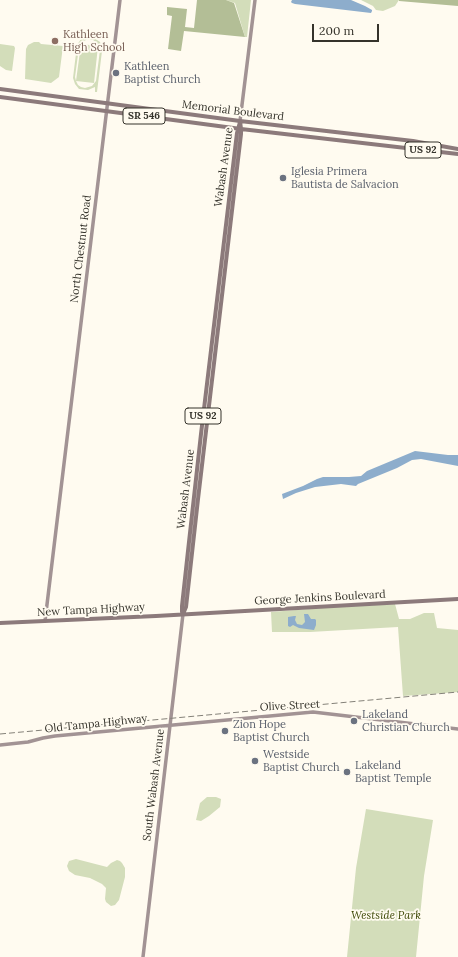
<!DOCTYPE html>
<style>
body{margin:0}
#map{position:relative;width:458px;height:957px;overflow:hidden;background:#fffbf0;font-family:Lora,serif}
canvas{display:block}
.scale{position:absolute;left:312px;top:24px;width:67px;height:18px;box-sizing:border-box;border:2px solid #35332b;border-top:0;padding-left:5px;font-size:12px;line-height:14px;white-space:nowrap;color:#35332b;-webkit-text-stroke:3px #fffbf0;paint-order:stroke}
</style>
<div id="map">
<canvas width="458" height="957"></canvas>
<div class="scale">200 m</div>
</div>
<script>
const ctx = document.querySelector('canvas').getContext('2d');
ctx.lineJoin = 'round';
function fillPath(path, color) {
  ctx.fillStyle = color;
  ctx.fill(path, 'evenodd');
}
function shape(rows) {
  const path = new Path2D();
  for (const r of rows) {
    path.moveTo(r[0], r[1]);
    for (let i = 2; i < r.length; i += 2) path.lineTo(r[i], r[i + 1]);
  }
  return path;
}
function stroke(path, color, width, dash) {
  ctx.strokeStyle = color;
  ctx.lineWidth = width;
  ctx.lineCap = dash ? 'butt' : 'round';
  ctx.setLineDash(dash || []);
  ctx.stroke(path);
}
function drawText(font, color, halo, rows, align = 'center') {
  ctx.font = font + ' Lora,serif';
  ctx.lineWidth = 3.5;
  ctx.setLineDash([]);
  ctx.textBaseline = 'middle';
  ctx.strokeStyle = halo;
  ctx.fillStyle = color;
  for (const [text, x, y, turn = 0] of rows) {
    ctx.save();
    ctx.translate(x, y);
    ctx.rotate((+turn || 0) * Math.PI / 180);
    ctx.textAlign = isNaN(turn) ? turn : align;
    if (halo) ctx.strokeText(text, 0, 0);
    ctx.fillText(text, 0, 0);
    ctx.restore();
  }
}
const green = shape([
 [226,0,251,0,247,37,245,37,235,3],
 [361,0,399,0,395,6,383,11,376,10,373,6],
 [88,37,92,37,97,40,100,42,102,47,102,51,97,92,95,92,95,87,88,90,79,89,75,84,73,78,77,45,81,39],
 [88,39,93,40,96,42,99,45,100,50,96,81,92,86,85,88,81,87,78,85,76,81,75,77,79,47,82,42],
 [34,42,39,42,41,44,63,46,59,77,51,83,25,79,26,49,28,45],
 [0,44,14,46,15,48,12,71,6,70,0,66],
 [81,44,98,46,94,83,76,81],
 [395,604,399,619,410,619,424,613,434,613,437,628,458,630,458,692,403,696,398,627,310,632,272,632,271,612,334,607],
 [207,797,216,797,221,799,220,807,209,816,201,821,196,820,200,803],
 [366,809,433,820,424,876,416,957,347,957,356,868],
 [76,859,107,867,111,863,117,860,120,861,122,863,125,868,125,877,119,900,115,905,111,906,106,902,105,899,106,888,102,884,90,878,75,875,69,871,67,866,69,861]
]);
const forest = shape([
 [197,0,226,0,234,3,245,37,184,31,181,51,168,49,172,16,167,15,167,7,187,9,185,27,194,28],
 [399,0,458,0,458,6,399,1]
]);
const water = shape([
 [292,0,351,0,365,6,372,10,372,11,371,13,295,4,292,3,291,2],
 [415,451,448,455,458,455,458,466,421,459,412,460,397,468,358,484,356,486,341,484,315,487,296,493,283,499,282,494,303,486,317,479,323,477,349,477,361,476,367,471],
 [304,614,308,614,311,619,315,619,316,620,316,625,314,630,299,628,293,625,290,627,288,626,288,617,294,616,296,616,295,620,297,624,302,625,305,622]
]);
const secondary = shape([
 [240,121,255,0],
 [45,621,120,0],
 [0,745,28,742,43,738,55,736,313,712,458,729],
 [143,957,183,614]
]);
const primary = shape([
 [0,89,240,121,413,141,458,149],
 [0,97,241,129,458,154],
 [182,612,182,606,188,551,201,434,237,133,240,122],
 [183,614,186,607,198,499,241,134,241,129,240,121],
 [0,623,156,616,458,599]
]);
const rail = shape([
 [0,734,458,692]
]);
const markers = [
 [55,41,4,"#8d6e63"],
 [116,73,4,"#6b7280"],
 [283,178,4,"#6b7280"],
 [354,721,4,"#6b7280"],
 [225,731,4,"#6b7280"],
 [255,761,4,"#6b7280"],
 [347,772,4,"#6b7280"]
];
const shields = [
 [144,116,42],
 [423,150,36],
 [203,416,36]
];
const shieldNames = [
 ["SR 546",144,116],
 ["US 92",423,150],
 ["US 92",203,416]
];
const educationNames = [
 ["Kathleen",63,35],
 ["High School",63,48]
];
const worshipNames = [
 ["Kathleen",124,67],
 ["Baptist Church",124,80],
 ["Iglesia Primera",291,172],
 ["Bautista de Salvacion",291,185],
 ["Lakeland",362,715],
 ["Christian Church",362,728],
 ["Zion Hope",233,725],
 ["Baptist Church",233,738],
 ["Westside",263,755],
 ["Baptist Church",263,768],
 ["Lakeland",355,766],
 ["Baptist Temple",355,779]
];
const streetNames = [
 ["Memorial Boulevard",233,111,7],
 ["Wabash Avenue",224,167,-82],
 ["North Chestnut Road",81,249,-83],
 ["Wabash Avenue",186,489,-83],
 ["George Jenkins Boulevard",320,598,-3],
 ["New Tampa Highway",91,610,-3],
 ["Olive Street",290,706,-3],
 ["Old Tampa Highway",96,724,-6],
 ["South Wabash Avenue",154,785,-83]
];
const parkNames = [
 ["Westside Park",386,916]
];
fillPath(green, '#d3ddba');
fillPath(forest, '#b3be96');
fillPath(water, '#8dadcc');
stroke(secondary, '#a29394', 3.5);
stroke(primary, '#8c7a7b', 4);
stroke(rail, '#848178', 1, [6, 3]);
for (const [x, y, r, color] of markers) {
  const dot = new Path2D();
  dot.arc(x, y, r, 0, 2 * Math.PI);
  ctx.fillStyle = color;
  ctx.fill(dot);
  stroke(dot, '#fffbf0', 1.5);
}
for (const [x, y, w] of shields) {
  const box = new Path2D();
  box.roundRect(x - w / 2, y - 8, w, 16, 3);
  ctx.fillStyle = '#fffbf0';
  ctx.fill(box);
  stroke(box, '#35332b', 1);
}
drawText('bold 10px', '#35332b', null, shieldNames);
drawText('11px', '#785e54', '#fffbf0', educationNames, 'left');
drawText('11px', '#5b616d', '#fffbf0', worshipNames, 'left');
drawText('11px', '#35332b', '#fffbf0', streetNames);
drawText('italic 11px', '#3d4906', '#fffbf0', parkNames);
</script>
